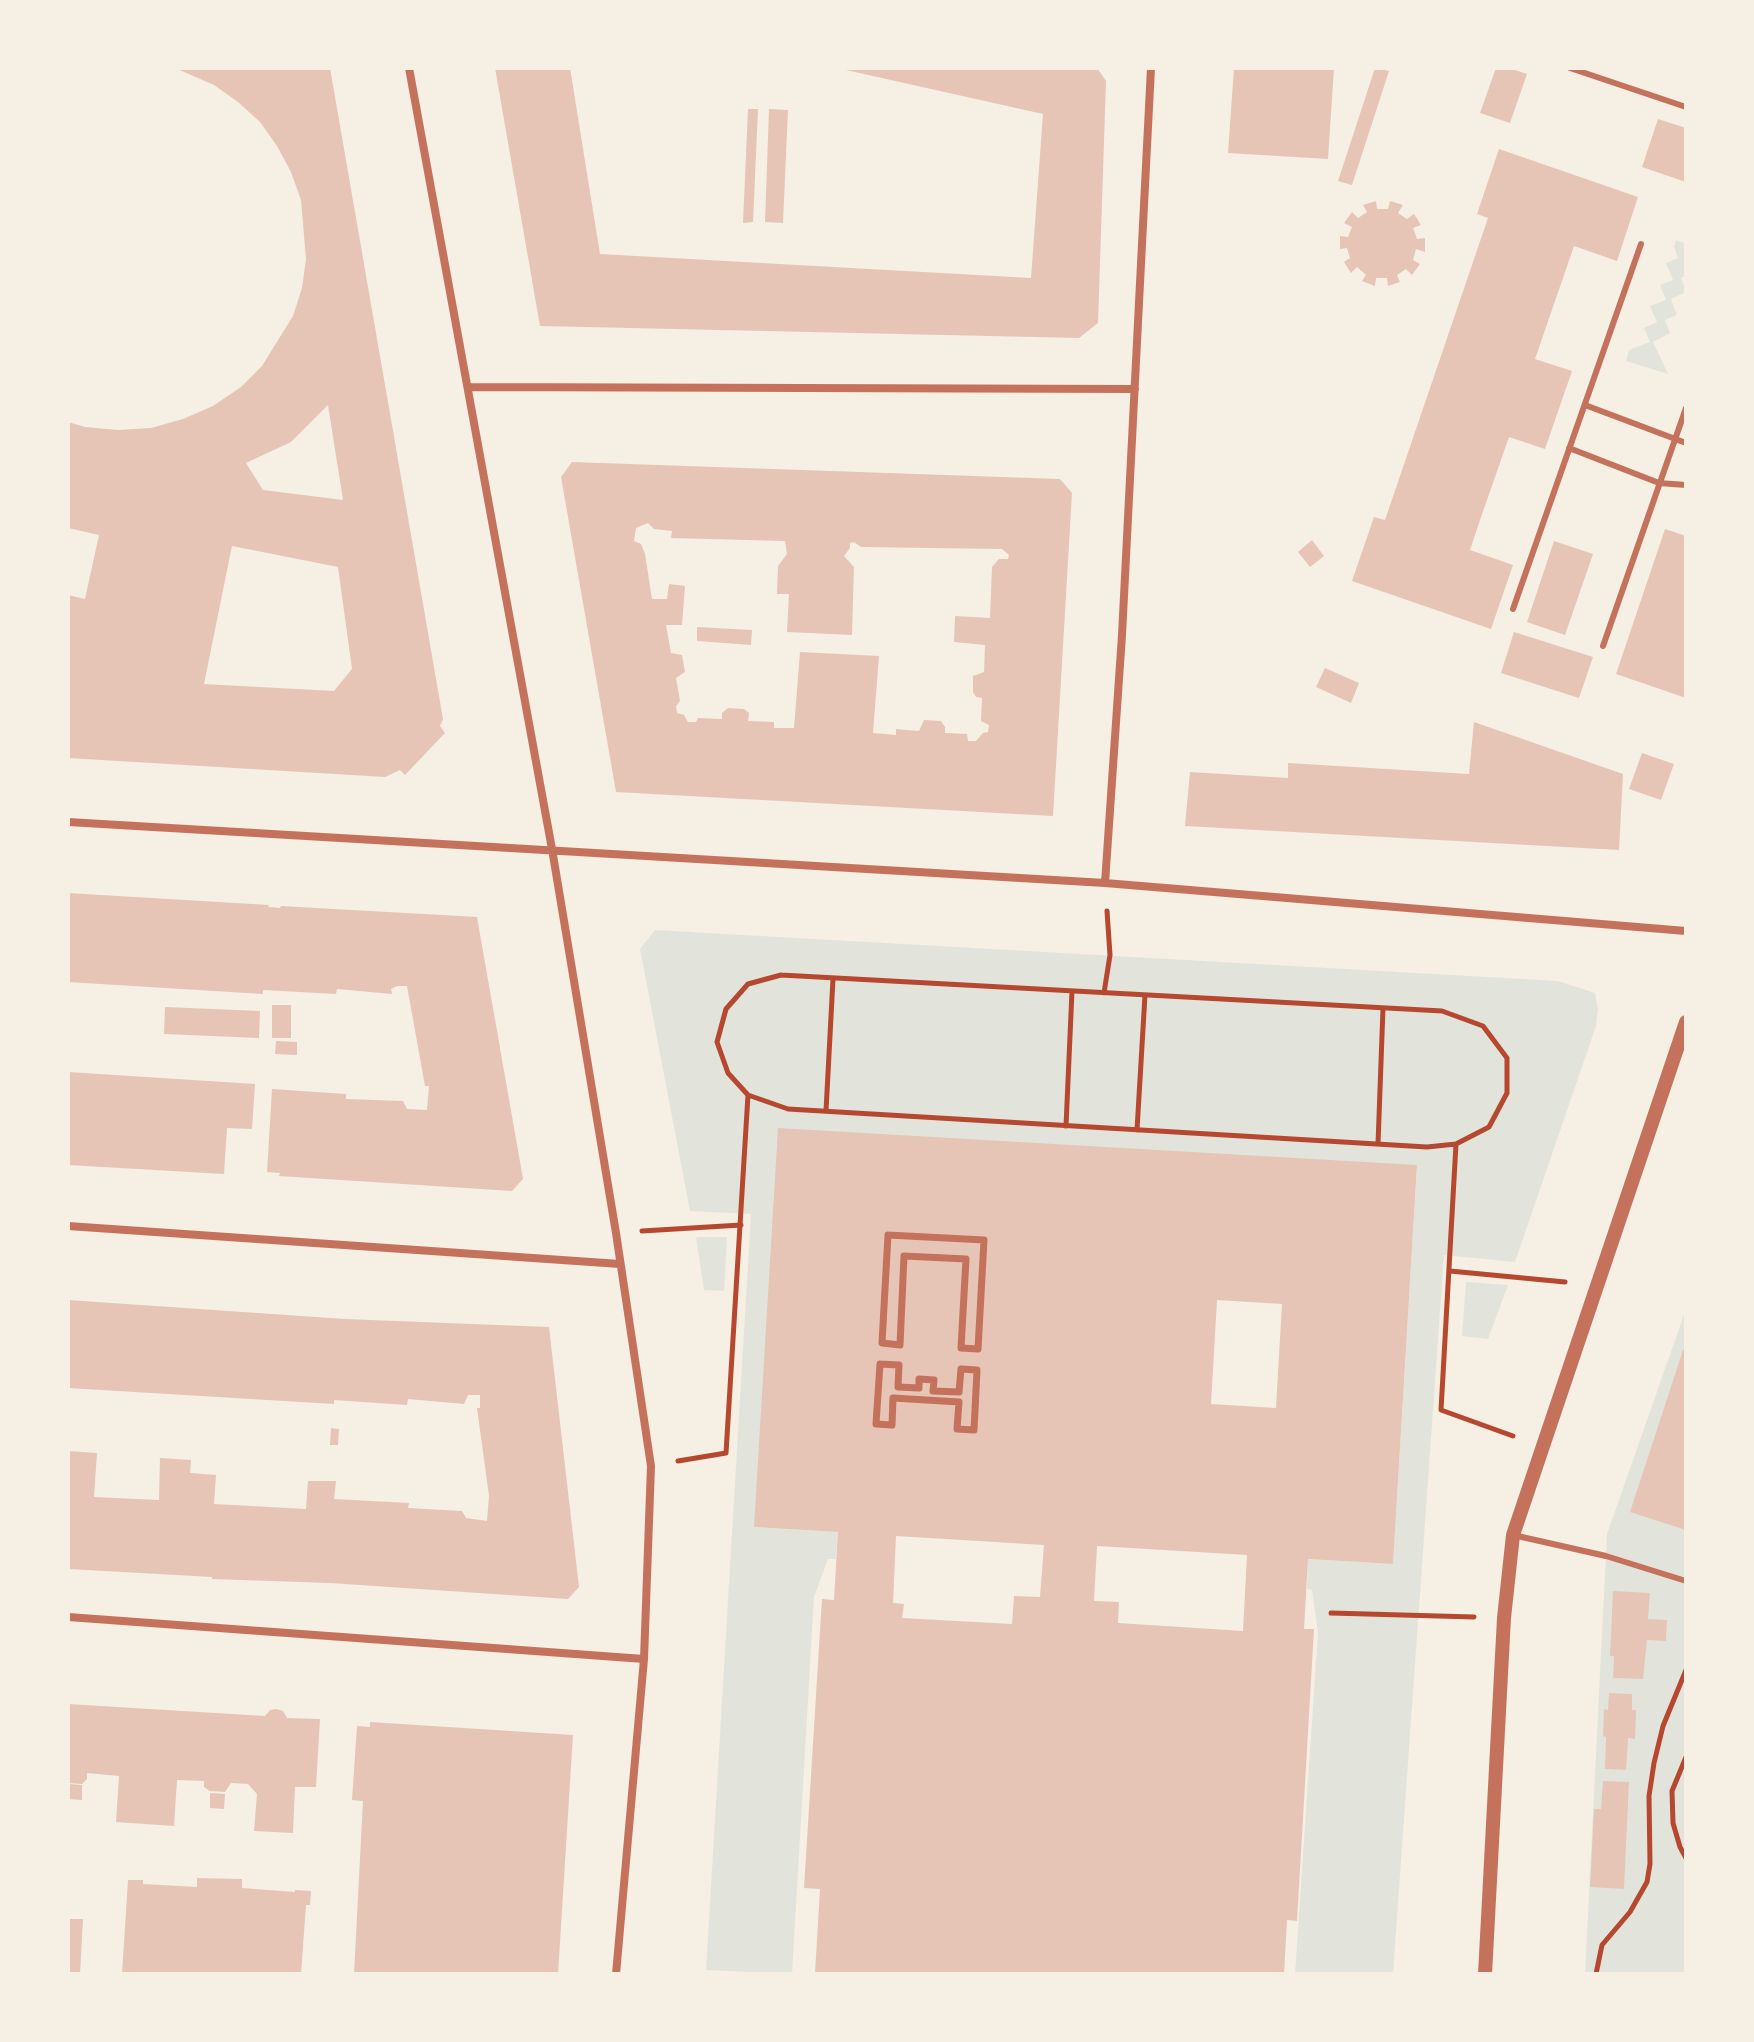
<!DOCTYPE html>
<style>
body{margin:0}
#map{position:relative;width:1754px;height:2042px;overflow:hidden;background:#f6efe4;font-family:Montserrat,sans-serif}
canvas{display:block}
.frame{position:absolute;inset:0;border:70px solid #f6efe4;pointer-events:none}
</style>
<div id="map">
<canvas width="1754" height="2042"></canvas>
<div class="frame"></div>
</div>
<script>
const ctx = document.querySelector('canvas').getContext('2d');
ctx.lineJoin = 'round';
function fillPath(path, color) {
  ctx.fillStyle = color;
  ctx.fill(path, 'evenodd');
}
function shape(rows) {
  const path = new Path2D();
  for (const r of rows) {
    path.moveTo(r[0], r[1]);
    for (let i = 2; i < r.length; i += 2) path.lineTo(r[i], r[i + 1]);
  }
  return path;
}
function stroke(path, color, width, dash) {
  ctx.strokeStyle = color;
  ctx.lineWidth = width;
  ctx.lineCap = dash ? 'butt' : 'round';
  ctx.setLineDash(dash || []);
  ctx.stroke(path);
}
const green = shape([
 [1676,240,1686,244,1686,275,1681,278,1686,292,1671,299,1677,315,1665,320,1670,333,1653,342,1668,374,1626,361,1629,350,1650,342,1644,328,1657,322,1650,306,1666,300,1660,285,1673,280,1666,263,1678,258,1674,247],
 [655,930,1558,981,1595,993,1598,1009,1596,1026,1515,1262,1444,1255,1393,1974,1295,1974,1318,1632,1312,1590,1307,1589,1308,1559,1393,1564,1417,1165,754,1527,838,1532,836,1559,828,1559,814,1597,792,1974,706,1970,751,1214,690,1211,640,949],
 [696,1237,727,1237,724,1291,704,1290],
 [1466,1282,1508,1285,1488,1339,1462,1336],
 [1686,1309,1686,1974,1585,1974,1607,1534]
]);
const building = shape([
 [175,68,330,68,443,719,440,726,445,733,405,775,400,770,385,777,68,758,68,595,85,599,99,535,68,528,68,422,85,427,118,430,151,428,183,419,213,406,241,387,262,366,293,316,302,288,306,259,301,200,291,172,277,146,260,122,238,102,214,85],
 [328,405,343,500,263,490,246,463,291,442],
 [232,546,338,567,352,669,334,691,204,684],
 [495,68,570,68,600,254,1031,278,1043,114,837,68,1097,68,1106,81,1098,323,1079,338,540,326],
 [1234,68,1334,68,1328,159,1228,153],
 [1375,68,1389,71,1352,185,1338,181],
 [1496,68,1509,68,1527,74,1510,123,1480,113],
 [748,109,758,109,753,222,743,223],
 [769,109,788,110,783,223,765,222],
 [1658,119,1686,128,1686,182,1642,167],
 [1499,149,1638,197,1617,261,1574,246,1535,359,1572,371,1545,449,1509,437,1480,520,1470,550,1513,565,1491,629,1352,581,1374,517,1385,520,1488,218,1477,214],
 [1376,201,1377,209,1388,209,1390,201,1403,205,1398,213,1407,219,1414,214,1421,225,1413,228,1417,239,1425,238,1425,252,1416,249,1413,260,1420,264,1412,275,1406,269,1397,275,1400,282,1388,286,1387,278,1376,278,1375,286,1362,281,1366,275,1357,267,1351,273,1344,262,1350,258,1347,248,1340,249,1340,236,1348,237,1352,227,1344,223,1352,212,1358,218,1367,212,1363,205],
 [572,462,1060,479,1072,493,1053,816,616,792,561,477],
 [648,523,654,529,672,531,671,538,785,541,787,554,778,566,777,594,789,594,787,632,852,635,854,567,844,556,850,548,850,543,854,542,861,547,1002,549,1009,555,1008,559,999,559,992,567,990,618,955,616,954,642,985,645,984,672,973,676,973,692,976,697,982,698,981,721,989,725,988,732,983,733,976,741,968,741,967,734,945,733,945,727,941,721,924,720,919,731,896,729,896,735,873,733,879,656,800,652,794,728,774,728,774,722,748,721,749,713,744,709,728,708,722,713,722,719,698,718,696,722,688,722,684,715,677,713,676,706,680,701,676,678,685,672,682,655,671,653,666,625,682,625,685,586,669,584,667,599,652,599,645,554,641,544,634,541,636,528],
 [1665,529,1686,536,1686,698,1616,674],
 [1312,540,1324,556,1310,567,1298,552],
 [1554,541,1593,554,1565,635,1527,622],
 [697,627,752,630,751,645,697,641],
 [1514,632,1593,657,1579,698,1501,673],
 [1325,668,1359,683,1351,703,1316,687],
 [1474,722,1623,774,1619,850,1185,826,1190,772,1288,778,1288,763,1469,774],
 [1642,753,1674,764,1661,800,1629,789],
 [68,893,269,905,268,907,280,908,281,906,477,917,523,1179,512,1191,279,1176,280,1173,267,1172,272,1089,346,1094,346,1099,403,1101,407,1109,427,1110,429,1086,425,1086,407,986,397,986,391,989,392,994,337,989,336,994,263,990,263,994,68,982],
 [272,1005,291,1005,291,1038,272,1038],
 [165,1007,260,1011,259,1038,164,1034],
 [276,1041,297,1042,297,1055,275,1054],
 [68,1072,255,1084,252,1129,227,1128,224,1174,68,1165],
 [778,1128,1417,1165,1393,1564,1308,1559,1304,1629,1314,1629,1297,1921,1287,1920,1284,1974,815,1973,820,1889,804,1888,822,1599,834,1600,838,1532,754,1527],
 [1217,1300,1282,1304,1276,1408,1211,1404],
 [896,1536,1044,1545,1040,1597,1014,1596,1012,1624,902,1618,904,1604,893,1603],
 [1097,1546,1247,1555,1243,1631,1118,1623,1119,1602,1094,1601],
 [68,1300,345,1319,549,1327,579,1587,568,1599,330,1583,212,1579,212,1577,68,1569,68,1451,97,1453,94,1497,159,1500,160,1458,191,1460,190,1473,216,1475,214,1504,306,1509,308,1481,336,1481,334,1499,409,1503,408,1508,462,1511,466,1518,487,1521,489,1496,477,1408,480,1408,480,1395,468,1395,464,1404,408,1399,407,1405,334,1400,334,1404,68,1388],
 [1683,1350,1686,1351,1686,1530,1630,1512],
 [331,1428,339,1429,338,1445,330,1445],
 [1613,1591,1650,1593,1648,1619,1667,1620,1666,1641,1647,1640,1643,1679,1613,1678,1614,1656,1610,1656],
 [1609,1693,1632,1694,1632,1710,1636,1710,1635,1739,1628,1738,1626,1770,1605,1769,1606,1737,1603,1736,1604,1709,1608,1710],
 [68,1704,265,1716,270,1710,276,1709,283,1711,287,1718,320,1719,316,1787,295,1787,293,1833,254,1831,257,1794,248,1784,231,1783,225,1792,210,1791,204,1787,204,1781,177,1780,174,1826,116,1822,119,1776,87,1773,87,1779,82,1784,68,1783],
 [370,1722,573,1735,558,1974,354,1974,363,1801,352,1800,357,1726,370,1727],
 [1603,1781,1629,1782,1624,1889,1590,1887,1594,1809,1601,1809],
 [68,1784,82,1785,82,1800,68,1799],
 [210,1793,225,1794,224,1809,210,1808],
 [197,1878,242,1879,242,1888,295,1892,295,1890,311,1891,310,1905,306,1905,301,1974,122,1974,128,1880,143,1880,143,1884,197,1887],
 [68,1919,83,1919,80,1974,68,1974]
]);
const path = shape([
 [781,975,1442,1011,1483,1026,1507,1058,1507,1093,1489,1127,1456,1144,1427,1147,788,1109,748,1095,728,1073,717,1042,726,1009,748,984,781,975],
 [1104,993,1110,955,1107,911],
 [826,1111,833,979],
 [1066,1126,1072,991],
 [1137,1130,1145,995],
 [1378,1144,1383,1008],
 [1456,1144,1441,1410,1513,1436],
 [642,1231,741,1225],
 [1450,1271,1565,1282],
 [678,1461,726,1453,748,1095],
 [1331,1613,1474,1617],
 [1686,1757,1672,1791,1673,1823,1680,1847,1686,1858],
 [1596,1974,1602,1945,1630,1912,1647,1882,1650,1864,1649,1796,1654,1763,1663,1726,1686,1670]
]);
const service = shape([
 [1570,68,1686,107],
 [1585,405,1686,443],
 [1569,448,1659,483,1686,485],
 [1513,609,1641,244],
 [1603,646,1686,408],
 [1513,1535,1606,1556,1686,1581]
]);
const pedestrian = shape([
 [888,1235,984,1240,978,1349,961,1348,966,1259,904,1256,900,1345,882,1343,888,1235],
 [880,1364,899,1365,898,1387,919,1388,919,1379,934,1380,933,1391,959,1392,961,1369,977,1370,974,1430,957,1429,959,1402,893,1398,892,1425,876,1424,880,1364]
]);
const minor = shape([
 [409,68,552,849,616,1233,651,1466,644,1659,616,1974],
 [468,387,1135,389],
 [68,822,1105,883,1686,931],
 [1105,883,1122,635,1151,68],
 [68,1226,620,1264],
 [68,1617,644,1659]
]);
const tertiary = shape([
 [1485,1974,1504,1618,1513,1535,1686,1022]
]);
fillPath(green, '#e2e4dc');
fillPath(building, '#e6c5b7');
stroke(path, '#b5482f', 5);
stroke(service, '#c5725c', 6);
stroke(pedestrian, '#c5725c', 7);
stroke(minor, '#c5725c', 8);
stroke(tertiary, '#c5725c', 14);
</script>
